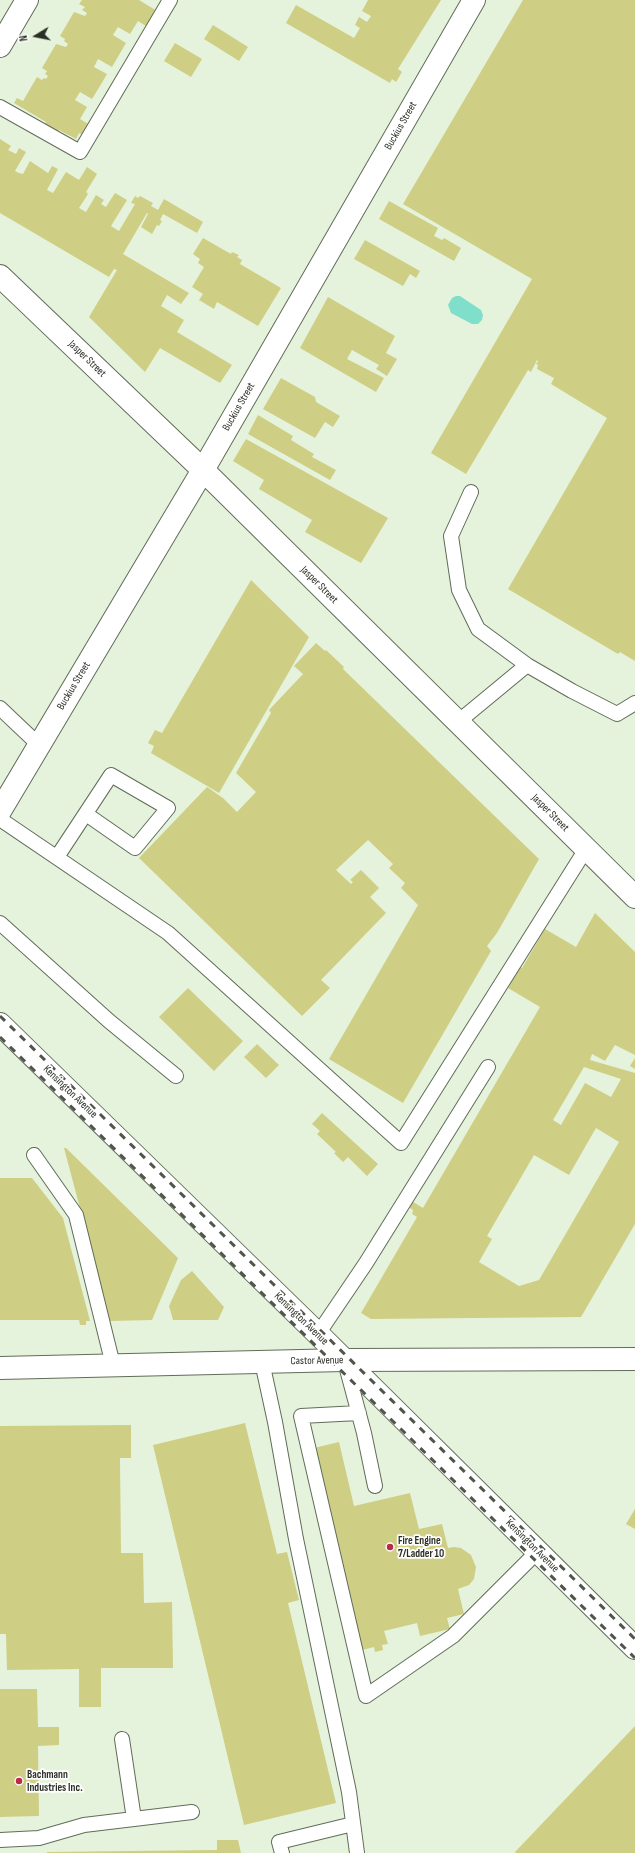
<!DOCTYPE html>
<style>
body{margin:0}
#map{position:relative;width:635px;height:1853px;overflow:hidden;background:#e6f3dc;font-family:"Sofia Sans Condensed",sans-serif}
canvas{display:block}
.north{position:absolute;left:16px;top:16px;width:40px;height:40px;-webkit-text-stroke:3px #fff;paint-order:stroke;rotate:260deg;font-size:11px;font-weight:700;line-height:16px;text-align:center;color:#2a2f26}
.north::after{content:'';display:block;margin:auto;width:14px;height:18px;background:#2a2f26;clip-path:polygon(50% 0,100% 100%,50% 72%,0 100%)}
</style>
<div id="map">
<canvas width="635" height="1853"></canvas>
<div class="north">N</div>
</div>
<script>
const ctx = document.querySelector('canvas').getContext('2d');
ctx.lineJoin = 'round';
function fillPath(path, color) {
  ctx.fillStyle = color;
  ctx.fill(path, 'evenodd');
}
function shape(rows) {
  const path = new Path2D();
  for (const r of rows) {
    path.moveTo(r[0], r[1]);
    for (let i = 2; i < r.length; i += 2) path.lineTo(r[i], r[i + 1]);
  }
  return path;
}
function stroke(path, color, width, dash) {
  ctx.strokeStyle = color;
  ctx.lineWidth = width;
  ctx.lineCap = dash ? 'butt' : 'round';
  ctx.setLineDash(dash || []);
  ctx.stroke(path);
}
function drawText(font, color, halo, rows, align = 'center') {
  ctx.font = font + ' "Sofia Sans Condensed",sans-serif';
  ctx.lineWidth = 3.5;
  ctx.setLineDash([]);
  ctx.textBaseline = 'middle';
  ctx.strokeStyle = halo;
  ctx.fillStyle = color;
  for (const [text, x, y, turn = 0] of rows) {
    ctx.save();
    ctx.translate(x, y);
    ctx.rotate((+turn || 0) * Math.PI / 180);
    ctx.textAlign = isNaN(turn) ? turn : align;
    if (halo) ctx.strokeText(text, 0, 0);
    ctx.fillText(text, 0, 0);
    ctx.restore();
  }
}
const water = shape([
 [456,296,460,296,481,310,483,315,482,320,478,324,472,324,451,313,448,305,452,298]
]);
const building = shape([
 [82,0,139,0,162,14,152,30,138,21,130,34,118,27,113,35,126,43,112,67,98,59,94,67,107,74,100,86,92,99,80,92,75,100,87,107,80,119,90,125,84,136,79,133,76,139,59,130,57,133,44,125,46,122,14,103,17,98,23,101,37,77,42,80,44,78,46,79,48,76,45,74,47,71,42,68,56,44,66,47,68,44,64,41,65,39,60,36,74,12,85,16,87,13,82,10,85,7,79,4],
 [368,0,441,0,398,69,402,72,396,82,392,79,390,83,286,23,296,5,354,38,360,28,355,25,359,17,367,22,371,16,362,11],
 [523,0,635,0,635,661,620,652,618,654,508,589,607,418,551,384,554,378,537,369,538,365,536,364,538,361,537,360,531,372,528,370,466,474,431,453,532,279,403,204],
 [213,25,248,47,239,61,204,39],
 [175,43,202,59,191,77,164,61],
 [0,139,11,146,8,150,16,154,19,148,26,152,15,171,19,173,23,174,30,161,48,173,52,166,58,169,47,190,53,193,66,172,79,180,87,167,97,174,86,192,88,194,79,208,86,212,96,195,104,200,101,204,106,207,115,193,127,200,111,226,119,231,135,204,131,203,135,196,138,198,140,196,153,203,151,206,158,210,164,199,203,222,197,233,163,214,160,220,162,221,159,226,157,225,152,234,141,227,148,214,147,213,123,254,189,293,181,304,167,295,161,306,184,320,177,332,232,365,220,383,160,348,145,372,89,317,117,270,114,269,109,277,0,213],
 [389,201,438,228,434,236,442,240,444,238,461,248,454,261,379,219],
 [203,238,231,254,232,252,239,255,237,257,242,260,240,264,281,288,258,326,217,302,214,309,199,300,203,294,192,287,204,267,198,263,200,259,193,254],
 [365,240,420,271,416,278,410,274,403,286,354,259],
 [328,297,395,336,386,353,397,359,387,376,376,369,379,365,352,350,347,359,384,378,376,392,300,348],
 [281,378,315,397,316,402,340,416,333,427,325,422,315,438,263,409],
 [258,415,293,436,291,440,314,454,312,457,336,470,330,480,248,434],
 [246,439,388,518,361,563,305,532,312,520,259,489,264,480,233,461],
 [251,580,309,637,219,793,151,753,154,746,148,743,155,730,162,733],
 [316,643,325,651,326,650,344,667,343,669,539,859,497,933,487,946,491,951,403,1103,329,1059,418,905,401,888,405,883,389,868,393,864,368,840,336,870,351,884,353,882,350,880,361,870,379,888,370,897,386,913,321,980,330,988,302,1016,139,858,207,787,223,798,237,812,256,792,236,773,271,713,269,710,303,674,294,666],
 [595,913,635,952,635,1055,615,1045,605,1061,592,1054,590,1060,635,1073,635,1224,581,1317,371,1319,361,1313,417,1217,412,1214,413,1210,407,1206,410,1200,423,1208,540,1007,508,988,520,967,522,968,545,929,576,947],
 [584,1067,621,1079,611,1097,585,1083,561,1125,553,1120],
 [596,1128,619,1142,539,1280,519,1286,479,1262,492,1239,487,1236,534,1155,569,1175],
 [188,988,243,1041,214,1071,159,1017],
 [257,1044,279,1065,266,1078,244,1057],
 [635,1058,635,1069,630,1066],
 [322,1113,378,1164,367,1176,348,1157,343,1162,334,1153,336,1152,317,1134,320,1131,312,1124],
 [64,1148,66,1148,178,1258,152,1320,110,1321],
 [0,1178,32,1178,63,1218,90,1321,86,1321,86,1325,80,1325,79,1320,0,1320],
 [192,1271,224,1307,218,1320,173,1320,169,1306,181,1280],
 [245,1423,277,1554,287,1552,299,1600,288,1603,336,1803,244,1825,153,1445],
 [131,1425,131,1458,120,1458,121,1553,143,1553,144,1603,172,1602,173,1668,101,1668,101,1707,79,1707,79,1669,7,1670,6,1634,0,1634,0,1426],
 [339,1442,354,1506,410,1493,419,1529,442,1524,448,1548,454,1547,461,1548,471,1555,476,1567,474,1579,469,1585,458,1589,464,1614,447,1618,450,1629,420,1636,417,1623,384,1631,388,1644,382,1645,383,1650,375,1652,374,1647,358,1651,310,1449],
 [635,1509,635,1529,626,1524],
 [0,1689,37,1689,38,1727,59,1727,59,1745,38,1746,39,1816,0,1817],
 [635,1726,635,1853,516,1853,515,1852],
 [217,1840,238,1840,241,1853,47,1853,47,1852,217,1850]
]);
const lane = shape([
 [0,107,80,152,170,0],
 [527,665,572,691,617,714,635,703],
 [0,708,39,745],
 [458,722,527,665,478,629,459,590,451,536,471,492],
 [0,819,168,933,401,1143,586,849],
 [57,857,111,775,168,808,135,848,86,814],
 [0,923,109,1021,176,1076],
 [34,1155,76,1215,113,1365],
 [318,1334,366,1263,488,1067],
 [262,1362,275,1422,296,1539,349,1792,357,1853],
 [345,1362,364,1433,375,1486],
 [359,1413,301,1416,366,1696,453,1636,537,1552],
 [122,1739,134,1819],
 [0,1840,39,1838,84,1825,192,1812],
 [282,1853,279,1842,353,1824]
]);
const street = shape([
 [0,46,27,0],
 [0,276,203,470,635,897],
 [0,811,203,470,474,0]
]);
const secondary = shape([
 [0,1024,318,1334,635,1648]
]);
const primary = shape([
 [0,1368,344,1360,635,1359]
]);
const rail = shape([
 [0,1016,635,1639],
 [0,1037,635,1658]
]);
const markers = [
 [390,1547,4,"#bb2a46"],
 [19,1781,4,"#bb2a46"]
];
const streetNames = [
 ["Buckius Street",401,126,-60],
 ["Jasper Street",87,359,44],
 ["Buckius Street",239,407,-60],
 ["Jasper Street",319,585,45],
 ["Buckius Street",74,686,-59],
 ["Jasper Street",550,813,45],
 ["Kensington Avenue",70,1092,44],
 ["Kensington Avenue",301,1319,44],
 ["Castor Avenue",317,1361,-1],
 ["Kensington Avenue",532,1546,45]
];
const poiNames = [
 ["Fire Engine",398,1541],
 ["7/Ladder 10",398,1554],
 ["Bachmann",27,1775],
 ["Industries Inc.",27,1788]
];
fillPath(water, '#7fdfca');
fillPath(building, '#cece84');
stroke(lane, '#616c59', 16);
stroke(street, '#616c59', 24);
stroke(secondary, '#616c59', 24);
stroke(primary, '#616c59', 24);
stroke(lane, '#fff', 14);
stroke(street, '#fff', 22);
stroke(secondary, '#fff', 22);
stroke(primary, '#fff', 22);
stroke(rail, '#50564b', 3, [7, 7]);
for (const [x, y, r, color] of markers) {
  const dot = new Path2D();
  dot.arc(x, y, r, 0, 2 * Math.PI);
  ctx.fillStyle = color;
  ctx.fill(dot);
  stroke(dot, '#fff', 1.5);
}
drawText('11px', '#2a2f26', '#fff', streetNames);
drawText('bold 11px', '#2a2f26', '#fff', poiNames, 'left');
</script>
